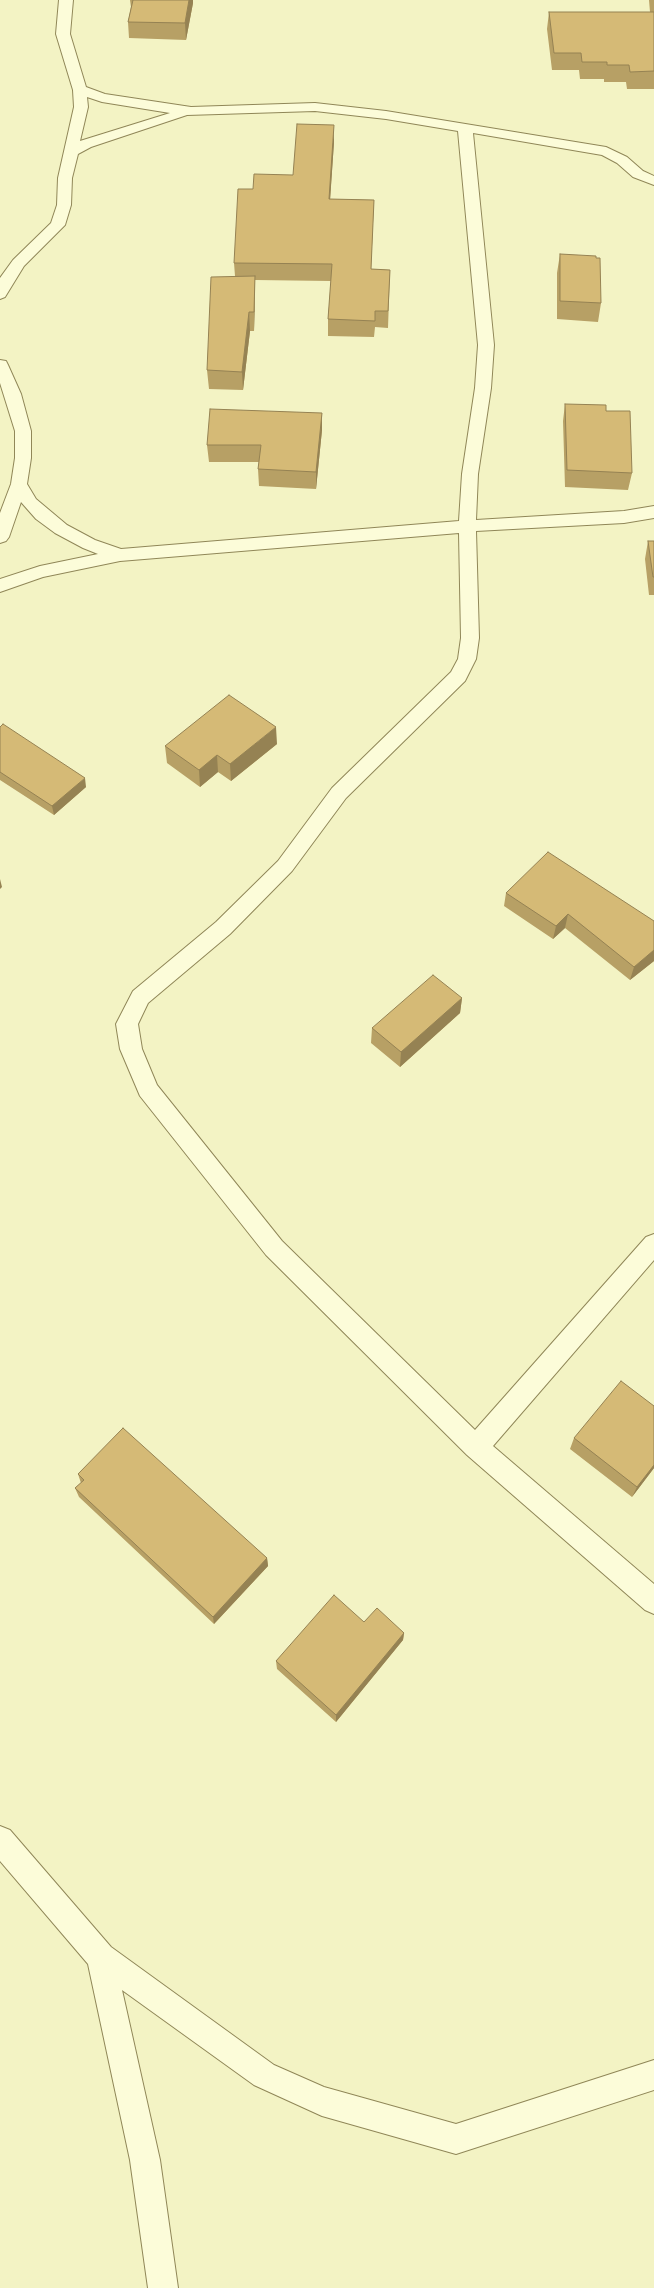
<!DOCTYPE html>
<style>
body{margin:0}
canvas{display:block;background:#f3f3c4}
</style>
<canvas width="654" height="2288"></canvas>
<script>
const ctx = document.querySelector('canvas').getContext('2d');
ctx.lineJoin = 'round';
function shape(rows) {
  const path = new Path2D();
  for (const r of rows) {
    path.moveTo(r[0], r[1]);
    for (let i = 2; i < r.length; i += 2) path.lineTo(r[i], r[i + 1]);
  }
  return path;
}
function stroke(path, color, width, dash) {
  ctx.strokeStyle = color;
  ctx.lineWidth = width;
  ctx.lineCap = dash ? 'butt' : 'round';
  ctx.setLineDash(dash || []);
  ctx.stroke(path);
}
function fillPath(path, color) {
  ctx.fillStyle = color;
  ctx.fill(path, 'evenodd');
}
const lane = shape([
 [0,1826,10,1830,111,1947,274,2065,324,2087,456,2124,654,2060,654,2090,456,2154,322,2116,254,2085,122,1990,160,2160,178,2288,148,2288,130,2160,88,1964,0,1861,0,1826]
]);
const street = shape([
 [59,0,73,0,70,34,86,87,105,94,191,107,315,103,386,111,606,147,627,157,643,171,654,176,654,185,633,177,617,163,602,155,473,133,494,345,491,388,478,474,476,520,624,511,654,506,654,518,624,523,476,531,479,638,476,659,465,681,346,798,292,871,230,934,148,1003,138,1024,142,1049,157,1085,282,1241,475,1430,646,1237,654,1234,654,1260,493,1446,654,1584,654,1614,645,1610,467,1455,266,1255,140,1096,120,1049,116,1024,133,991,216,922,278,861,332,788,451,672,458,659,461,638,459,533,120,561,43,577,0,592,0,579,40,566,98,554,83,548,55,533,36,519,21,502,9,537,6,541,0,543,0,513,11,484,15,458,15,431,0,383,0,360,6,361,8,365,21,394,31,431,31,458,27,484,36,499,67,525,95,540,121,549,459,521,462,474,475,388,478,345,458,131,386,119,315,111,187,115,91,147,78,154,72,178,71,205,65,225,24,266,5,297,0,299,0,278,13,260,51,223,57,205,58,178,74,107,73,90,56,34,59,0],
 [87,97,102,102,170,113,80,141,88,107,87,97]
]);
const wall = shape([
 [130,0,193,0,193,3,186,40,129,38,128,22,131,7],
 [649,0,654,0,654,89,627,89,626,82,604,82,604,79,580,79,579,70,552,70,547,29,549,12,650,12],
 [334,142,330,199,374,200,371,269,390,270,388,328,375,327,374,337,328,336,328,319,331,281,255,280,255,295,254,331,250,331,243,390,209,389,207,370,235,276,234,263,253,189,293,175],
 [560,254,596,258,601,303,598,322,557,319,557,273],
 [565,404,606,411,632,473,628,490,565,487,563,421],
 [322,413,322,430,316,489,259,486,258,469,259,462,209,462,207,445],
 [648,541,654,541,654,595,649,595,645,559],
 [0,727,86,787,54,815,0,780],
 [277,744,231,781,218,772,200,787,167,763,165,746],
 [506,893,654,921,654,961,630,980,565,928,553,939,504,906],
 [462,998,460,1013,400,1067,371,1043,372,1028],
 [654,1406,654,1468,632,1497,570,1449,574,1438],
 [78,1474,267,1558,268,1566,214,1624,79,1497,75,1488,81,1483],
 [404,1633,403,1640,336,1722,277,1669,276,1661]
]);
const shadedWall = shape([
 [189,0,193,0,193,3,186,40,185,23],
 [334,125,334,142,329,216,329,199],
 [255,276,255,295,254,331,254,312],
 [249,312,250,331,243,390,242,372],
 [322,413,322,430,316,489,316,472],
 [276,727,277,744,231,781,230,764],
 [217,755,218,772,200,787,199,770],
 [85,778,86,787,54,815,52,806],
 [0,879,2,887,0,889],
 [568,914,565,928,553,939,556,926],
 [654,950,654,961,630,980,634,967],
 [462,998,460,1013,400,1067,401,1052],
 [654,1465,654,1468,632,1497,637,1487],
 [267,1558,268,1566,214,1624,213,1617],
 [404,1633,403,1640,336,1722,336,1715]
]);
const building = shape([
 [133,0,189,0,185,23,128,22,133,0],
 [549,12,654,12,654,71,630,72,629,65,607,65,607,62,582,62,581,53,554,53,549,12],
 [297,124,334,125,329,199,374,200,371,269,390,270,388,311,375,311,375,321,328,319,332,264,234,263,238,189,253,189,254,174,293,175,297,124],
 [560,254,596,256,596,258,600,258,601,303,560,301,560,254],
 [255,276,254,312,249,312,242,372,207,370,211,277,255,276],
 [565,404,606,405,606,411,630,411,632,473,567,470,565,404],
 [210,409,322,413,316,472,258,469,261,445,207,445,210,409],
 [648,541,654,541,654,577,653,577,648,541],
 [229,695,276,727,230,764,217,755,199,770,165,746,229,695],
 [3,724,85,778,52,806,0,772,0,727,3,724],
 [548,852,654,921,654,950,634,967,568,914,556,926,506,893,548,852],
 [433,975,462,998,401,1052,372,1028,433,975],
 [621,1381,654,1406,654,1465,637,1487,574,1438,621,1381],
 [123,1428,267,1558,213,1617,75,1488,84,1480,78,1474,123,1428],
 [334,1595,364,1622,377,1608,404,1633,336,1715,276,1661,334,1595]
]);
stroke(lane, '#908758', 2);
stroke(street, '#908758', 2);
fillPath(lane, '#fcfcd9');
fillPath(street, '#fcfcd9');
fillPath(wall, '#b7a065');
fillPath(shadedWall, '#958253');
fillPath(building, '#d5ba76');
stroke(building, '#958253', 1);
</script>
